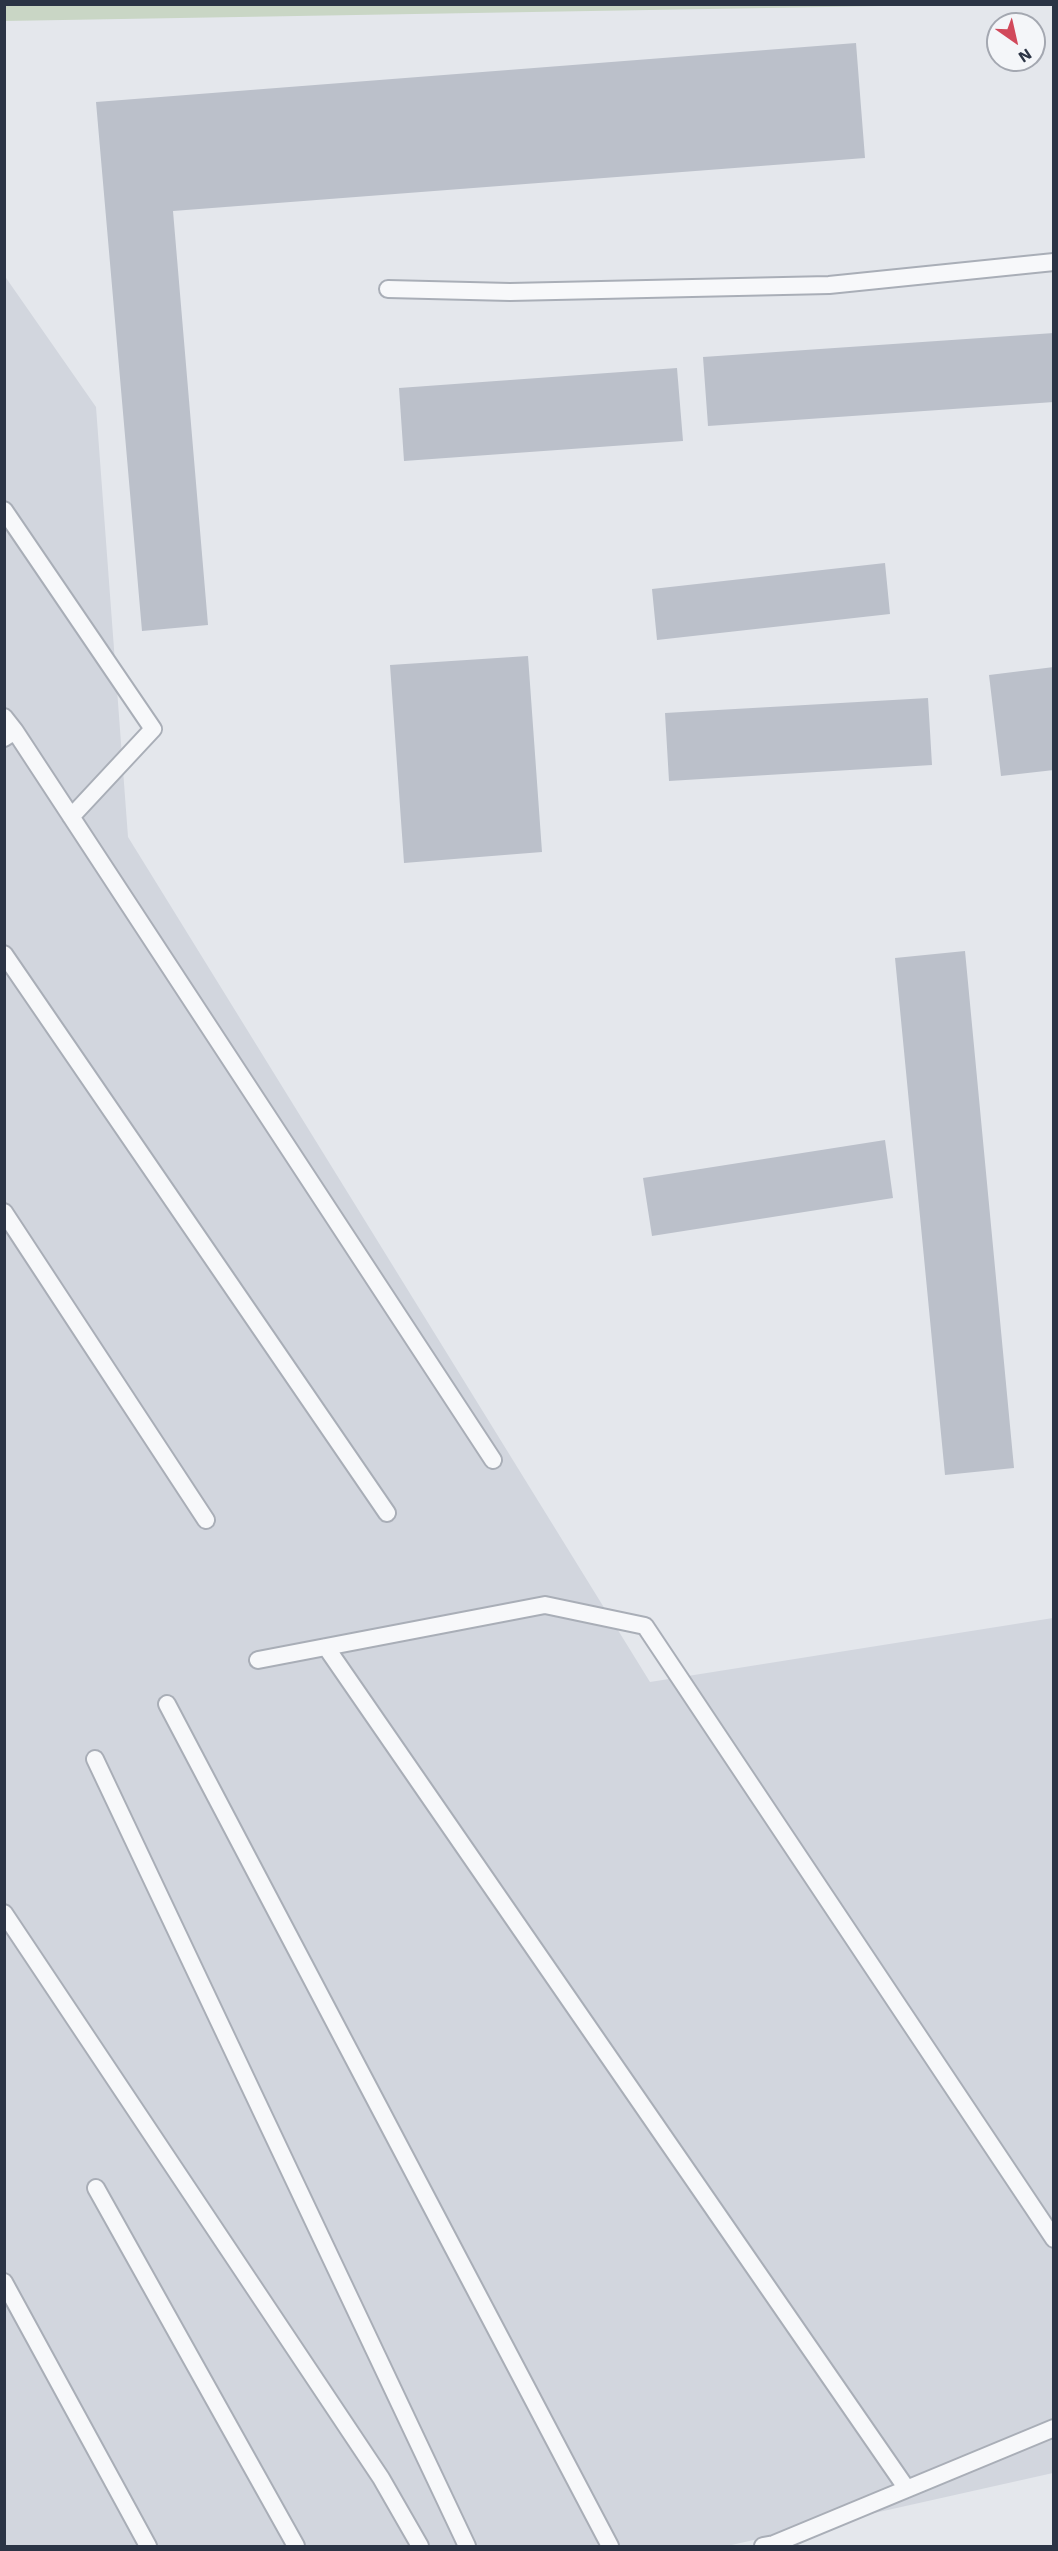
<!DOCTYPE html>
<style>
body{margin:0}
#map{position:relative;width:1058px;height:2551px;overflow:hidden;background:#e4e7ec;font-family:"Work Sans",sans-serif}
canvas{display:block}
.frame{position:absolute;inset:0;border:6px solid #2b3445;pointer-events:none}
.north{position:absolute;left:986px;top:12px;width:60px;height:60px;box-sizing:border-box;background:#f4f6f9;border:2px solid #a4a8b1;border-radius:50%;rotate:146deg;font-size:16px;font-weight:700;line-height:24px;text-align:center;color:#2b3445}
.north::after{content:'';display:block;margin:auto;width:21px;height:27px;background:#d1495b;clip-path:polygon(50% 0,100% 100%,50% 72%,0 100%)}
</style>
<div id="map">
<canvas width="1058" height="2551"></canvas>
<div class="frame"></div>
<div class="north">N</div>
</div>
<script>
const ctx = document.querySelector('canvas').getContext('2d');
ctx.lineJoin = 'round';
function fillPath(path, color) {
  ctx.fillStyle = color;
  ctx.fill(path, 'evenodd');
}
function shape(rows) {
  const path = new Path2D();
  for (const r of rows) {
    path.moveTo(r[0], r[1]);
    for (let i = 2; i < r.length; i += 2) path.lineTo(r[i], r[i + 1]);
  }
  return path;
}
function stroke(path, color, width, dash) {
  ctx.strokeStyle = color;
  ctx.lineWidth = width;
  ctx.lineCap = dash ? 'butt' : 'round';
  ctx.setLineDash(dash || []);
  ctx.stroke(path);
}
const built = shape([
 [4,275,96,407,128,837,650,1682,1053,1618,1053,2473,727,2546,5,2546]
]);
const green = shape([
 [883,4,884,6,4,21,5,4]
]);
const building = shape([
 [856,43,865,158,173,211,208,625,142,631,96,102],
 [1054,333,1054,402,708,426,703,357],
 [677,368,683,441,404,461,399,388],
 [885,563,890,614,657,640,652,589],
 [528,656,542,852,404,863,390,665],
 [1054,667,1054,770,1001,776,989,675],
 [928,698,932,765,669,781,665,713],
 [965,951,1014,1468,945,1475,895,958],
 [885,1140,893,1198,652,1236,643,1178]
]);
const lane = shape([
 [388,289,510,292,829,285,1054,262],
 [4,510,153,729,71,817],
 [4,717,15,731],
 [4,738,15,731,493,1460],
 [4,954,387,1513],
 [4,1212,206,1520],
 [326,1647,907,2489],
 [258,1660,545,1605,645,1626,1054,2239],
 [167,1704,610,2546],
 [95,1759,467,2546],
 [4,1913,381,2478,420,2546],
 [96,2188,296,2546],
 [4,2282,148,2546],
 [763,2546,774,2544,1054,2428]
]);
fillPath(built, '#d2d6de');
fillPath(green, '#c9d6c5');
fillPath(building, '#bbc0ca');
stroke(lane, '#a9aeb7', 20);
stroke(lane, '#f7f8fa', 16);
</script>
